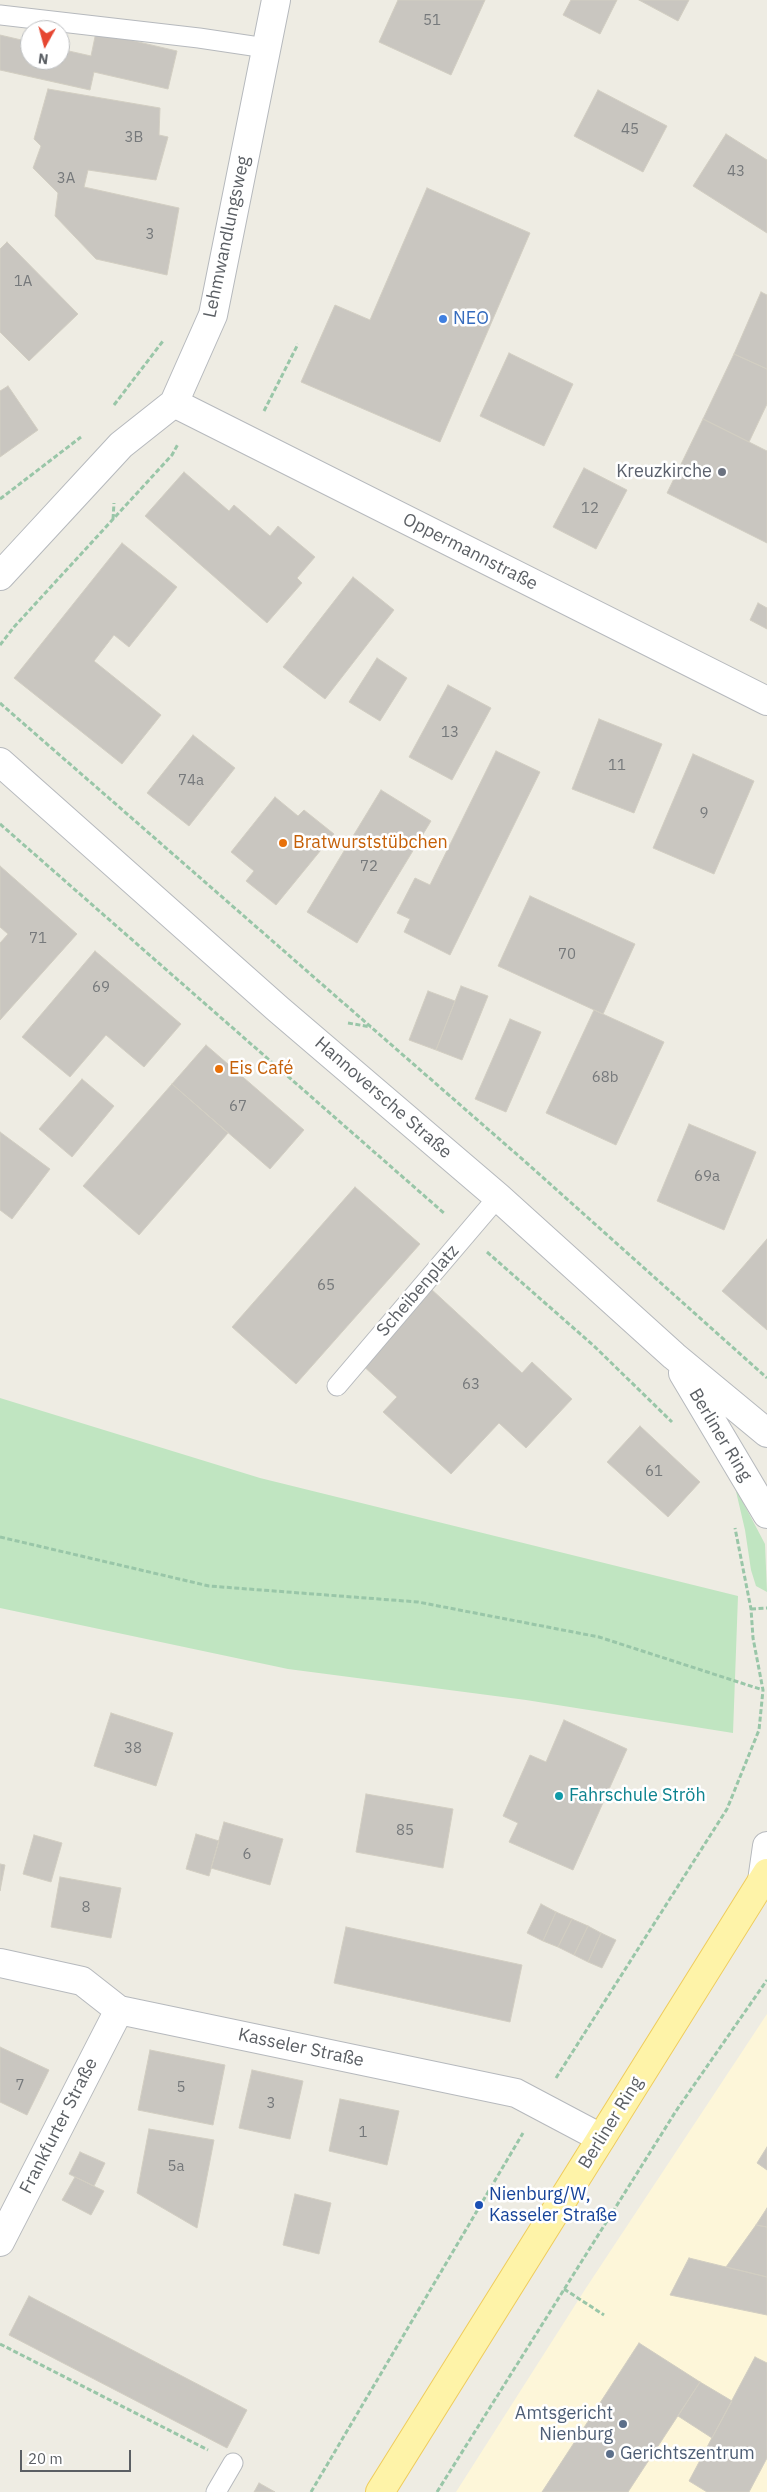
<!DOCTYPE html>
<meta charset="utf-8">
<style>
body{margin:0}
#map{position:relative;width:767px;height:2492px;overflow:hidden;background:#eeece3;font-family:"IBM Plex Sans",sans-serif}
canvas{display:block}
.north{position:absolute;left:20px;top:20px;width:50px;height:50px;box-sizing:border-box;background:#fff;border:1px solid #bdbfc1;border-radius:50%;rotate:187deg;font-size:14px;font-weight:700;line-height:20px;text-align:center;color:#5b5f64}
.north::after{content:'';display:block;margin:auto;width:18px;height:22px;background:#e64631;clip-path:polygon(50% 0,100% 100%,50% 72%,0 100%)}
.scale{position:absolute;left:20px;top:2450px;width:111px;height:22px;box-sizing:border-box;border:2px solid #5b5f64;border-top:0;padding-left:6px;font-size:15px;line-height:18px;white-space:nowrap;color:#5b5f64;-webkit-text-stroke:4px #fff;paint-order:stroke}
</style>
<div id="map">
<canvas width="767" height="2492"></canvas>
<div class="north">N</div>
<div class="scale">20 m</div>
</div>
<script>
const ctx = document.querySelector('canvas').getContext('2d');
ctx.lineJoin = 'round';
function fillPath(path, color) {
  ctx.fillStyle = color;
  ctx.fill(path, 'evenodd');
}
function shape(rows) {
  const path = new Path2D();
  for (const r of rows) {
    path.moveTo(r[0], r[1]);
    for (let i = 2; i < r.length; i += 2) path.lineTo(r[i], r[i + 1]);
  }
  return path;
}
function stroke(path, color, width, dash) {
  ctx.strokeStyle = color;
  ctx.lineWidth = width;
  ctx.lineCap = dash ? 'butt' : 'round';
  ctx.setLineDash(dash || []);
  ctx.stroke(path);
}
function drawText(font, color, halo, rows, align = 'center') {
  ctx.font = font + ' "IBM Plex Sans",sans-serif';
  ctx.lineWidth = 5;
  ctx.setLineDash([]);
  ctx.textBaseline = 'middle';
  ctx.strokeStyle = halo;
  ctx.fillStyle = color;
  for (const [text, x, y, turn = 0] of rows) {
    ctx.save();
    ctx.translate(x, y);
    ctx.rotate((+turn || 0) * Math.PI / 180);
    ctx.textAlign = isNaN(turn) ? turn : align;
    if (halo) ctx.strokeText(text, 0, 0);
    ctx.fillText(text, 0, 0);
    ctx.restore();
  }
}
const commercial = shape([
 [767,2014,767,2492,456,2492,586,2288]
]);
const green = shape([
 [0,1398,260,1478,738,1596,733,1733,526,1700,288,1669,0,1608],
 [735,1487,765,1544,767,1592,756,1586,751,1570,745,1530]
]);
const building = shape([
 [398,0,485,0,451,75,379,42,398,0],
 [571,0,617,0,600,34,563,15,571,0],
 [639,0,689,0,678,21,639,0],
 [96,32,177,51,168,89,94,72,90,90,0,70,0,35,30,42,30,60,60,60,60,49,91,56,96,32],
 [48,89,160,108,159,135,168,137,156,180,88,170,84,187,179,208,167,275,96,259,55,216,58,193,33,168,41,146,34,139,48,89],
 [598,90,667,126,643,172,574,136,598,90],
 [726,134,767,160,767,233,693,186,726,134],
 [427,188,530,233,440,442,301,382,335,305,370,320,427,188],
 [7,242,78,314,29,361,0,332,0,249,7,242],
 [761,292,767,295,767,369,734,354,761,292],
 [509,353,573,384,544,446,480,416,509,353],
 [734,354,767,369,767,404,749,442,703,419,734,354],
 [8,386,38,430,0,457,0,391,8,386],
 [703,419,767,451,767,543,667,493,703,419],
 [584,468,627,490,596,549,553,527,584,468],
 [184,472,229,511,234,505,270,536,278,526,315,557,297,578,302,583,267,623,145,516,184,472],
 [122,543,177,587,129,647,114,635,94,661,161,715,122,764,14,678,122,543],
 [353,577,394,610,325,699,283,667,353,577],
 [758,603,767,608,767,629,750,620,758,603],
 [377,658,407,678,380,721,349,702,377,658],
 [448,685,491,708,452,780,409,757,448,685],
 [599,719,662,744,634,813,572,789,599,719],
 [193,735,235,768,189,826,147,793,193,735],
 [496,751,540,772,450,955,404,932,410,919,397,913,415,878,430,885,496,751],
 [693,754,754,781,714,874,653,848,693,754],
 [381,790,431,821,357,943,307,912,381,790],
 [275,797,298,816,304,810,334,834,276,905,246,881,254,871,231,852,275,797],
 [0,866,77,934,0,1020,0,943,8,934,0,927,0,866],
 [530,896,635,944,603,1014,498,966,530,896],
 [95,951,181,1024,144,1067,106,1035,70,1077,22,1037,95,951],
 [461,986,488,996,462,1060,436,1050,461,986],
 [428,991,455,1001,436,1050,409,1040,428,991],
 [594,1010,664,1042,616,1145,546,1113,594,1010],
 [510,1019,541,1032,506,1112,475,1099,510,1019],
 [206,1045,304,1130,270,1169,172,1084,206,1045],
 [82,1079,114,1106,72,1157,39,1129,82,1079],
 [172,1084,228,1133,139,1235,83,1186,172,1084],
 [689,1124,756,1152,724,1230,657,1201,689,1124],
 [0,1132,50,1169,12,1219,0,1210,0,1132],
 [355,1187,420,1244,296,1384,232,1327,355,1187],
 [767,1239,767,1330,722,1291,767,1239],
 [430,1288,522,1373,532,1362,572,1399,526,1448,499,1423,451,1474,383,1412,397,1397,360,1363,430,1288],
 [640,1426,700,1482,668,1517,607,1462,640,1426],
 [111,1713,173,1733,156,1786,94,1766,111,1713],
 [564,1720,627,1749,573,1870,509,1842,518,1823,503,1816,530,1755,546,1762,564,1720],
 [366,1794,453,1809,443,1868,356,1852,366,1794],
 [224,1822,283,1839,270,1885,211,1868,224,1822],
 [196,1834,219,1841,209,1876,186,1869,196,1834],
 [34,1835,62,1843,51,1882,23,1874,34,1835],
 [0,1864,5,1865,0,1891,0,1864],
 [60,1877,121,1888,111,1938,51,1927,60,1877],
 [541,1904,556,1912,543,1941,527,1933,541,1904],
 [556,1912,572,1919,558,1947,543,1941,556,1912],
 [572,1919,588,1926,574,1955,558,1947,572,1919],
 [588,1926,601,1933,588,1962,574,1955,588,1926],
 [346,1927,522,1965,510,2022,334,1983,346,1927],
 [601,1933,616,1940,602,1968,588,1962,601,1933],
 [0,2047,49,2070,27,2115,0,2102,0,2047],
 [150,2050,225,2065,213,2125,138,2110,150,2050],
 [252,2070,303,2081,290,2139,239,2128,252,2070],
 [340,2099,399,2111,387,2165,329,2151,340,2099],
 [149,2129,214,2140,197,2228,137,2193,149,2129],
 [767,2147,767,2170,757,2163,767,2147],
 [80,2152,105,2163,94,2186,69,2174,80,2152],
 [75,2177,104,2191,91,2215,62,2200,75,2177],
 [295,2194,331,2203,319,2254,283,2245,295,2194],
 [767,2208,767,2227,756,2225,767,2208],
 [756,2225,767,2227,767,2277,726,2267,756,2225],
 [689,2258,767,2277,767,2315,670,2295,689,2258],
 [29,2296,247,2410,227,2448,9,2335,29,2296],
 [639,2343,700,2382,628,2492,542,2492,639,2343],
 [755,2357,767,2363,767,2458,749,2492,707,2492,689,2481,755,2357],
 [700,2382,732,2401,712,2438,678,2416,700,2382],
 [259,2483,275,2492,254,2492,259,2483]
]);
const path = shape([
 [114,405,163,341],
 [264,411,298,344],
 [0,499,81,437],
 [113,519,114,503],
 [0,645,14,627,172,455,178,444],
 [0,703,529,1165,767,1378],
 [0,824,445,1214],
 [348,1023,371,1027],
 [487,1252,594,1346,672,1422],
 [0,1537,209,1586,418,1602,599,1637,763,1690],
 [751,1609,767,1608],
 [556,2078,727,1809,759,1730,763,1690,753,1638,751,1609,735,1528],
 [564,2289,604,2315],
 [0,2344,208,2450],
 [311,2492,523,2133],
 [437,2492,676,2111,767,1980]
]);
const service = shape([
 [0,15,199,38,266,48],
 [337,1386,498,1197],
 [216,2492,233,2463]
]);
const minor = shape([
 [174,403,767,701],
 [0,576,121,445,174,403,213,315,276,0],
 [0,1963,82,1981,119,2010,516,2093,601,2138],
 [0,2242,119,2010]
]);
const tertiary = shape([
 [0,762,278,1009,498,1197,674,1356,767,1433],
 [683,1373,767,1514],
 [762,1881,767,1846]
]);
const primary = shape([
 [380,2492,767,1873]
]);
const markers = [
 [443,319,5,"#3f7fe0"],
 [722,472,5,"#6b7280"],
 [283,843,5,"#e8710a"],
 [219,1069,5,"#e8710a"],
 [559,1796,5,"#0f9aa8"],
 [479,2205,5,"#1a4fb4"],
 [623,2424,5,"#5c6f8a"],
 [610,2454,5,"#5c6f8a"]
];
const numberNames = [
 ["51",432,21],
 ["45",630,130],
 ["3B",134,138],
 ["43",736,172],
 ["3A",66,179],
 ["3",150,235],
 ["1A",23,282],
 ["12",590,509],
 ["13",450,733],
 ["11",617,766],
 ["74a",191,781],
 ["9",704,814],
 ["72",369,867],
 ["71",38,939],
 ["70",567,955],
 ["69",101,988],
 ["68b",605,1078],
 ["67",238,1107],
 ["69a",707,1177],
 ["65",326,1286],
 ["63",471,1385],
 ["61",654,1472],
 ["38",133,1749],
 ["85",405,1831],
 ["6",247,1855],
 ["8",86,1908],
 ["7",20,2086],
 ["5",181,2088],
 ["3",271,2104],
 ["1",363,2133],
 ["5a",176,2167]
];
const streetNames = [
 ["Lehmwandlungsweg",227,237,-78],
 ["Oppermannstraße",470,552,27],
 ["Hannoversche Straße",383,1098,41],
 ["Scheibenplatz",418,1291,-49],
 ["Berliner Ring",720,1435,59],
 ["Kasseler Straße",301,2048,12],
 ["Berliner Ring",611,2123,-58],
 ["Frankfurter Straße",59,2126,-63]
];
const shopNames = [
 ["NEO",453,319]
];
const worshipNames = [
 ["Kreuzkirche",712,472]
];
const foodNames = [
 ["Bratwurststübchen",293,843],
 ["Eis Café",229,1069]
];
const cultureNames = [
 ["Fahrschule Ströh",569,1796]
];
const transitNames = [
 ["Nienburg/W,",489,2195],
 ["Kasseler Straße",489,2216]
];
const serviceNames = [
 ["Amtsgericht",613,2414],
 ["Nienburg",613,2435],
 ["Gerichtszentrum",620,2454,"left"]
];
fillPath(commercial, '#fdf6d9');
fillPath(green, '#c0e5c1');
fillPath(building, '#c9c6c0');
stroke(building, '#d2cec2', 1);
stroke(service, '#b6b9bd', 21);
stroke(minor, '#b6b9bd', 30);
stroke(tertiary, '#b6b9bd', 30);
stroke(primary, '#efcc5b', 30);
stroke(path, '#99c6a8', 3, [5, 2.5]);
stroke(service, '#fff', 19);
stroke(minor, '#fff', 28);
stroke(tertiary, '#fff', 28);
stroke(primary, '#fef3a8', 28);
for (const [x, y, r, color] of markers) {
  const dot = new Path2D();
  dot.arc(x, y, r, 0, 2 * Math.PI);
  ctx.fillStyle = color;
  ctx.fill(dot);
  stroke(dot, '#fff', 2);
}
drawText('15px', '#76797b', null, numberNames);
drawText('18px', '#5b5f64', '#fff', streetNames);
drawText('18px', '#366cbe', '#fff', shopNames, 'left');
drawText('18px', '#5b616d', '#fff', worshipNames, 'right');
drawText('18px', '#c56008', '#fff', foodNames, 'left');
drawText('18px', '#0d838f', '#fff', cultureNames, 'left');
drawText('18px', '#164399', '#fff', transitNames, 'left');
drawText('18px', '#4e5e75', '#fff', serviceNames, 'right');
</script>
